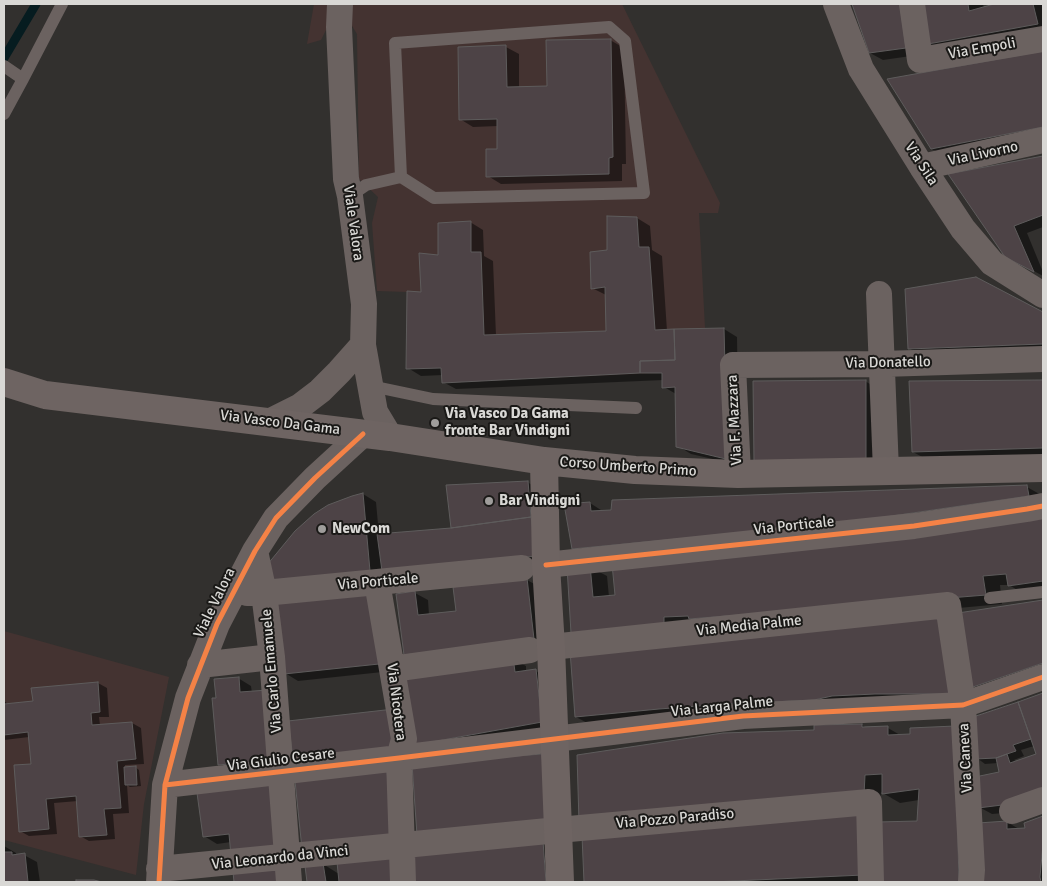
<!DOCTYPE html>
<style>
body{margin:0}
#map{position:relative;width:1047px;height:886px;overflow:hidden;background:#32302e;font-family:Signika,sans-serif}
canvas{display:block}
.frame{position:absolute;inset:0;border:5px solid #d9d8d5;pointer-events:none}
</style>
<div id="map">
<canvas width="1047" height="886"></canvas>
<div class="frame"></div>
</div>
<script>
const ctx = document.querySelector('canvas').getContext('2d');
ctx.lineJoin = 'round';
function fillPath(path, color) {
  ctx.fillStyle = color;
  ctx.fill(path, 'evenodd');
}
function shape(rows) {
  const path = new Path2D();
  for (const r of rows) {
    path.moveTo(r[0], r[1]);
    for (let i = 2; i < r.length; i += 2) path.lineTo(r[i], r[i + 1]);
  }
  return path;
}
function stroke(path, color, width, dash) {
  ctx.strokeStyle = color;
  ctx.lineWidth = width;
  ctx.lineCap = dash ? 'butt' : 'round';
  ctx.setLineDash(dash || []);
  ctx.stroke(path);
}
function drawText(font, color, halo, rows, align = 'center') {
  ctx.font = font + ' Signika,sans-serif';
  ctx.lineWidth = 4;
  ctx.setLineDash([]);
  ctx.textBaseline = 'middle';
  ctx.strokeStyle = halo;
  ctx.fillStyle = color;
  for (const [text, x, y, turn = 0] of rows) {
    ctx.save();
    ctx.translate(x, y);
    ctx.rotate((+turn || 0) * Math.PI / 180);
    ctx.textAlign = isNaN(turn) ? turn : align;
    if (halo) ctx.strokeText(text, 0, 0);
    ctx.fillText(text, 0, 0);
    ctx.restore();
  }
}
const education = shape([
 [314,4,622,4,720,203,718,213,699,213,705,328,724,328,725,368,675,388,662,388,662,373,442,383,441,368,406,369,407,292,377,291,372,223,378,197,359,179,357,34,352,26,327,28,321,40,307,44],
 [4,631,169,677,144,804,136,875,4,840]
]);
const shadow = shape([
 [853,4,912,4,918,55,883,60,870,53],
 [924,4,983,4,984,8,996,5,995,4,1043,4,1043,35,945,53,929,43],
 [610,40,624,48,626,164,622,164,622,181,501,184,488,176,499,151,498,126,473,127,460,119,459,48,506,47,519,54,519,88,548,87],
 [1043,53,1043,137,945,156,932,149,889,80],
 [1043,158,1043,227,1027,233,1043,272,1043,276,1019,263,950,175],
 [637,218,650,226,652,250,662,256,667,331,724,329,737,337,739,465,691,454,678,446,676,394,664,387,664,380,456,389,443,382,443,375,421,376,408,368,423,293,440,257,470,222,483,230,484,256,493,261,496,336,607,332,606,295,592,288,609,251],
 [976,278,1043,314,1043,351,922,356,909,348],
 [865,381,878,389,879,468,768,469],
 [1043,381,1043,455,926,459,913,452,910,383],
 [527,482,536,487,549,563,283,588,363,494,376,502,379,535,452,529],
 [1027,487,1043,496,590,558,573,548,590,503,604,512],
 [1043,513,1043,593,1026,595,1009,585,1000,585,1002,604,589,642,590,567,607,576,609,597],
 [527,580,540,587,547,646,418,662,415,593,428,600,429,615,457,612],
 [385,601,392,671,298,681,285,673],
 [1043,602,1043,674,984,695,971,687,959,614],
 [818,628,968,703,593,726,576,717],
 [513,659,526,666,526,672,536,671,549,678,554,729,429,752],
 [238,678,251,686,252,693,287,767,232,772,219,764,217,699],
 [98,683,107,688,109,717,99,717,100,725,132,723,141,728,144,764,125,765,125,768,135,767,139,770,141,786,130,787,127,785,129,813,113,814,115,839,89,841,80,836,78,801,54,803,57,834,29,836,20,831,32,766,29,737,4,740,4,701,8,704,34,702],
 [1043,694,1043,802,1016,812,992,814,979,807,975,882,585,882,583,838,878,822,918,823,919,800,900,803,881,792,880,804,723,815,815,731,862,725,867,728,888,728,974,778,1001,773,998,763,985,764,977,758,1018,703],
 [1034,746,1038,755,1017,762,1014,760,1024,756,1021,750],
 [270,785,231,842,217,844,204,836],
 [1043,817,1043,882,980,882,1007,822,1019,829,1026,829,1026,823],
 [543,843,559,852,562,882,308,882,306,867,323,864,339,874],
 [4,846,16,853,16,856,24,855,37,862,40,882,4,882]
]);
const stream = shape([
 [4,58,36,4]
]);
const building = shape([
 [852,4,900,4,906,48,869,53,852,4],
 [922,4,968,4,969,11,994,4,1033,4,1038,24,928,44,922,4],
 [611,39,613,157,609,158,609,174,486,177,486,149,497,149,497,119,459,120,458,47,506,45,507,87,547,86,546,40,611,39],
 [1043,51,1043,127,931,149,887,79,1043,51],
 [1043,156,1043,215,1014,226,1034,272,1005,257,948,174,1043,156],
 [607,216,637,217,639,247,649,247,655,330,674,329,675,360,640,361,640,373,442,383,441,368,406,369,407,291,421,292,419,253,438,255,438,223,471,221,471,252,481,252,484,335,606,331,605,287,591,289,590,252,607,250,607,216],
 [976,277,1043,312,1043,344,908,349,905,289,976,277],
 [724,328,725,368,726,459,676,447,675,387,662,388,662,373,640,373,640,361,675,360,674,329,724,328],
 [866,380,866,461,754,462,753,381,866,380],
 [1043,380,1043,448,912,452,909,381,1043,380],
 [528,481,531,517,451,528,446,485,528,481],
 [1027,485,1029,496,844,523,572,549,564,504,590,502,591,511,611,510,612,500,1027,485],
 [363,493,370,571,269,581,267,565,295,531,314,514,328,505,352,496,363,493],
 [1043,512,1043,581,1008,586,1006,574,983,576,986,595,689,619,688,616,664,617,664,627,571,633,567,567,590,565,593,597,615,595,612,564,1043,512],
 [531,517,537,556,382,571,377,534,451,528,531,517],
 [527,578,534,639,404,655,396,594,415,591,418,615,456,611,453,587,527,578],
 [372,592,379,664,284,674,277,602,372,592],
 [1043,600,1043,663,970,688,958,613,1043,600],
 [940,615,952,694,875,694,832,696,814,700,726,704,659,709,575,717,570,651,940,615],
 [513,657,515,672,536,669,542,722,415,745,403,676,513,657],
 [239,677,240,692,268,690,275,760,218,765,212,698,216,698,214,679,239,677],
 [98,682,100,712,91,713,92,725,132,722,136,759,117,761,121,808,104,809,107,835,79,837,76,796,46,799,49,829,19,832,14,765,31,764,28,732,4,735,4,704,33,701,31,688,98,682],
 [1043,693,1043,791,1002,805,978,808,975,777,999,772,996,758,1007,754,1010,763,1036,754,1018,702,1043,693],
 [1018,702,1031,739,1013,745,1016,751,1007,754,996,758,975,759,973,717,1018,702],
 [394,709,399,747,293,758,288,721,394,709],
 [862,724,862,727,888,726,888,735,910,734,910,728,955,726,959,882,879,882,878,822,917,821,919,789,882,794,882,774,865,775,864,795,579,822,577,755,723,733,814,730,814,725,862,724],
 [542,754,547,825,417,835,412,764,542,754],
 [136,766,137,785,125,785,124,767,136,766],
 [387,771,394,839,302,849,295,781,387,771],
 [270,784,278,850,231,856,229,834,203,837,197,793,270,784],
 [861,811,863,875,712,882,584,882,582,836,861,811],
 [1043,816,1043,844,1040,877,1041,882,978,882,978,823,1007,821,1007,829,1025,828,1024,823,1043,816],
 [543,841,546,882,412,882,411,854,543,841],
 [4,848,4,852,12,852,12,855,25,853,28,882,4,882,4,848],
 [395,853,396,882,339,882,337,862,395,853],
 [323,863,326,882,307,882,305,866,323,863],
 [281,868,283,882,234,882,233,872,281,868],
 [76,880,94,880,102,882,76,882,76,880]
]);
const lane = shape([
 [4,66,23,79],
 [4,114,23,79,62,4],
 [350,196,366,185,401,177,434,198,644,193,625,41,609,27,395,43,401,177],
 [371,386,433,399,636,408],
 [990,598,1043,592]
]);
const street = shape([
 [340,4,339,27,346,179,350,196,364,304,363,345,375,412,390,437],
 [836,4,861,69,922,167,963,229,992,263,1043,295],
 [912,4,920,60,1043,39],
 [922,167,1043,140],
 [879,294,886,471],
 [269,422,299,407,320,391,339,372,363,345],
 [738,474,733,365,882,364,1043,359],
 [255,551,264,593,272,657,289,882],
 [546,565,914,526,1027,509,1043,506],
 [377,582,404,739,399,758,403,882],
 [247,593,264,593,522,568],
 [551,647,948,605,963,705,972,870,971,882],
 [200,665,272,657],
 [392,669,530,650],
 [165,785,399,758,743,716,963,705,1043,677],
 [1012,811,1043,800],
 [159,869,558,830,869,802,871,882],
 [159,882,165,785,188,698,217,624,255,551,276,518,315,478,363,434]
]);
const secondary = shape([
 [4,382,45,395,390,437,544,461,635,470,738,474,1043,468],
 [544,461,546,565,551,647,560,882]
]);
const cycleway = shape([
 [546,565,914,526,1027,509,1043,506],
 [165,785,399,758,743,716,963,705,1043,677],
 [159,882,165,785,188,698,217,624,255,551,276,518,315,478,363,434]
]);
const markers = [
 [435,423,5,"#9f9d9b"],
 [489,501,5,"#9f9d9b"],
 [322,529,5,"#9f9d9b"]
];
const streetNames = [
 ["Via Empoli",982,49,-10],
 ["Via Livorno",983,154,-12],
 ["Via Sila",921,164,57],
 ["Viale Valora",353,223,82],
 ["Via Donatello",888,363,-1],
 ["Via F. Mazzara",735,420,-93],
 ["Via Vasco Da Gama",280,423,7],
 ["Corso Umberto Primo",628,467,4],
 ["Via Porticale",794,526,-6],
 ["Via Porticale",378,582,-5],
 ["Viale Valora",215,603,-64],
 ["Via Media Palme",749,626,-6],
 ["Via Carlo Emanuele",272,671,-95],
 ["Via Nicotera",396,702,83],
 ["Via Larga Palme",722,707,-6],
 ["Via Caneva",966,758,-93],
 ["Via Giulio Cesare",281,760,-7],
 ["Via Pozzo Paradiso",675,819,-5],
 ["Via Leonardo da Vinci",280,858,-6]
];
const poiNames = [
 ["Via Vasco Da Gama",445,414],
 ["fronte Bar Vindigni",445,431],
 ["Bar Vindigni",499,501],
 ["NewCom",332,529]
];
fillPath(education, '#443331');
fillPath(shadow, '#0007');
stroke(stream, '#061c20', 9);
fillPath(building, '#4d4346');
stroke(building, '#5e5c5c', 1);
stroke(lane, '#6b6260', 12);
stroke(street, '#6b6260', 26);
stroke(secondary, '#6e6462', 28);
stroke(cycleway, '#f48246', 5);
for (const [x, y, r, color] of markers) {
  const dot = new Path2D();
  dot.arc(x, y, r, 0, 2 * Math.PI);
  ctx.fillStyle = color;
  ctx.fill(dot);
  stroke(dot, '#1a1917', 2);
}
drawText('15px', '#d9d8d5', '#1a1917', streetNames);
drawText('bold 15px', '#d9d8d5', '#1a1917', poiNames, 'left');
</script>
